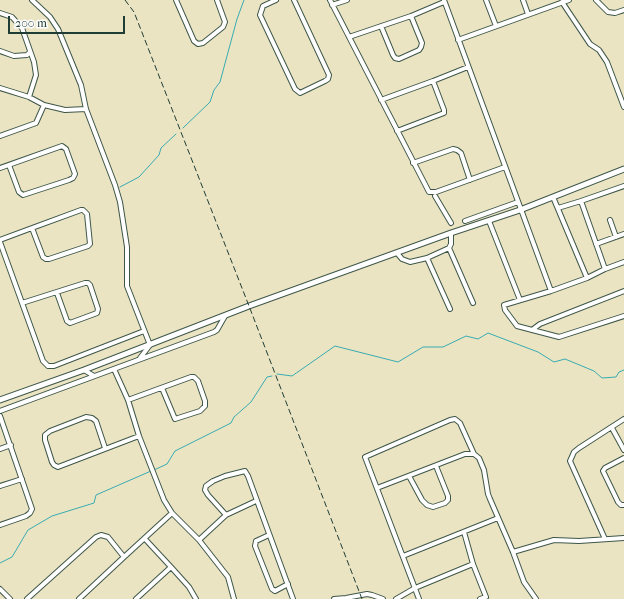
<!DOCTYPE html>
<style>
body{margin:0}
#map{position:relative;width:624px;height:599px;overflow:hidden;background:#ebe4c3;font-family:"IM FELL French Canon",serif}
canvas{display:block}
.scale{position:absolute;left:8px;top:16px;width:117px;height:18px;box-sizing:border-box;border:2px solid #1f3d34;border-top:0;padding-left:5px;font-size:12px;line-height:14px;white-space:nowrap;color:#1f3d34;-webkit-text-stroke:3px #fff;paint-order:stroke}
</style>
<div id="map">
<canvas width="624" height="599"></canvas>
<div class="scale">200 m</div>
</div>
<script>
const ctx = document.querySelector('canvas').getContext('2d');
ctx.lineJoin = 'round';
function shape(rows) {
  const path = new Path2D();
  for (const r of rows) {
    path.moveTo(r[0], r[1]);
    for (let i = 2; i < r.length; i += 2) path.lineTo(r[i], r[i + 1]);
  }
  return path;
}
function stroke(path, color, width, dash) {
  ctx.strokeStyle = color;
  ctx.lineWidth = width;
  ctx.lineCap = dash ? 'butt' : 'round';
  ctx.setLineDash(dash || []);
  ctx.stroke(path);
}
const stream = shape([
 [183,128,210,102,214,90,220,82,237,19,244,0],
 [120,187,139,177,159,155,161,148,176,134],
 [277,374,292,376,335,346,398,362,423,347,443,347,466,336,478,339,488,333,538,352,554,362,565,359,594,371,602,378,616,377,619,372,624,370],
 [154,470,167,464,175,451,231,423,234,417,251,402,267,377,272,376],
 [0,563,12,557,28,530,52,516,94,503,96,495,151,471]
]);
const minor = shape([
 [32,0,50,17,58,29,81,85,86,109,115,185,120,202,127,247,127,286,150,345,140,358],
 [176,0,194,41,198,44,203,43,223,27,225,22,217,0],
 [276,0,263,6,260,15,295,89,300,93,325,81,328,79,329,75,294,0],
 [330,0,429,192,436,192,505,167],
 [444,0,551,291],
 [486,0,496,26],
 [523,0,528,14],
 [596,0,608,12,615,13,624,10],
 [562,2,590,44,599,50,607,62,624,107],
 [332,5,347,0],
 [0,13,12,17,22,28,34,62,36,75,29,97],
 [381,26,393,55,395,58,399,59,419,50,421,47,422,43,411,16],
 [349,37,411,16,444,2],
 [458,40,569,0],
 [0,51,14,56,27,55,30,52],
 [433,81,468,67],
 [0,88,29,97,44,105,65,110,86,109],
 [381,100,433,81,444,110,444,113,397,131],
 [0,136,36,123,44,105],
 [413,163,453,149,457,150,461,153,470,180],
 [0,168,62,146,66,149,75,174,73,178,69,180,23,195,19,192,9,165],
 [435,196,451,223],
 [553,197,587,278,605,269,624,262],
 [581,201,624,186],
 [558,208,581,201,605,269],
 [610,220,616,237],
 [465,221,518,202],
 [489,221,520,300],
 [0,240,32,228,81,210,83,210,87,214,90,244,88,246,49,259,46,259,43,257,32,228],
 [0,242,43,361,48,366,54,366,144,331],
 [596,244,624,234],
 [449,248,473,303],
 [397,253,402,259,410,262,427,258,449,248,451,244,451,233],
 [427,258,450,309],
 [587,278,551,291,504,305,505,310,517,326,559,337,624,316],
 [22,303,85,283,88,283,90,285,98,309,97,313,70,323,67,321,57,293],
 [532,330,540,324,624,291],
 [114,369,128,400,139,436,164,500,172,513,199,540,228,577,234,599],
 [84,370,94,376],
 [128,400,191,377,194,377,198,381,205,401,205,406,200,411,175,419,162,388],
 [0,411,214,332,217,330,225,316],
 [0,416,32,509,30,513,26,516,0,525],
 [612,428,624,450],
 [105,448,96,421,92,418,86,417,50,431,45,435,45,440,52,462,54,465,58,467,139,436],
 [0,449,11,445],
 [624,458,605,468,603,471,618,502,621,505,624,505],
 [409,476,422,500,427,505,433,507,445,503,448,500,448,496,436,466],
 [0,486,22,479],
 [377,488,465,454,474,454],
 [226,515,256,501],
 [464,532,473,564,486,597,480,599],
 [269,535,256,541,255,546,272,589,275,591,288,584],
 [605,539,570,461,574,452,579,448,624,419],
 [199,540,226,515,208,495,205,490,206,486,213,481,225,476,245,471,248,476,293,599],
 [513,552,554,540,579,541,624,538],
 [403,556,498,518],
 [124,557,172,513],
 [171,567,189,587,196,599],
 [0,589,10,599],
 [27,599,96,537,101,535,108,537,124,557,79,599],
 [136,599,171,567,145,539],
 [334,599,346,598,367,594,372,595,383,599],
 [396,599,415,588,473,564],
 [419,599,365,457,450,420,455,419,460,423,474,454,479,458,484,470,488,494,490,499,513,552,524,582,536,599]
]);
const tertiary = shape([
 [0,400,84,370,249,306,451,233,520,210,624,169]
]);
const rail = shape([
 [125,0,134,12,249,306,362,599]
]);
stroke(stream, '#38abb1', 1);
stroke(minor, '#3e5649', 6);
stroke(tertiary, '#3e5649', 7);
stroke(minor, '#fff', 4);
stroke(tertiary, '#fff', 5);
stroke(rail, '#1f3d34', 1, [6, 3]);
</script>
